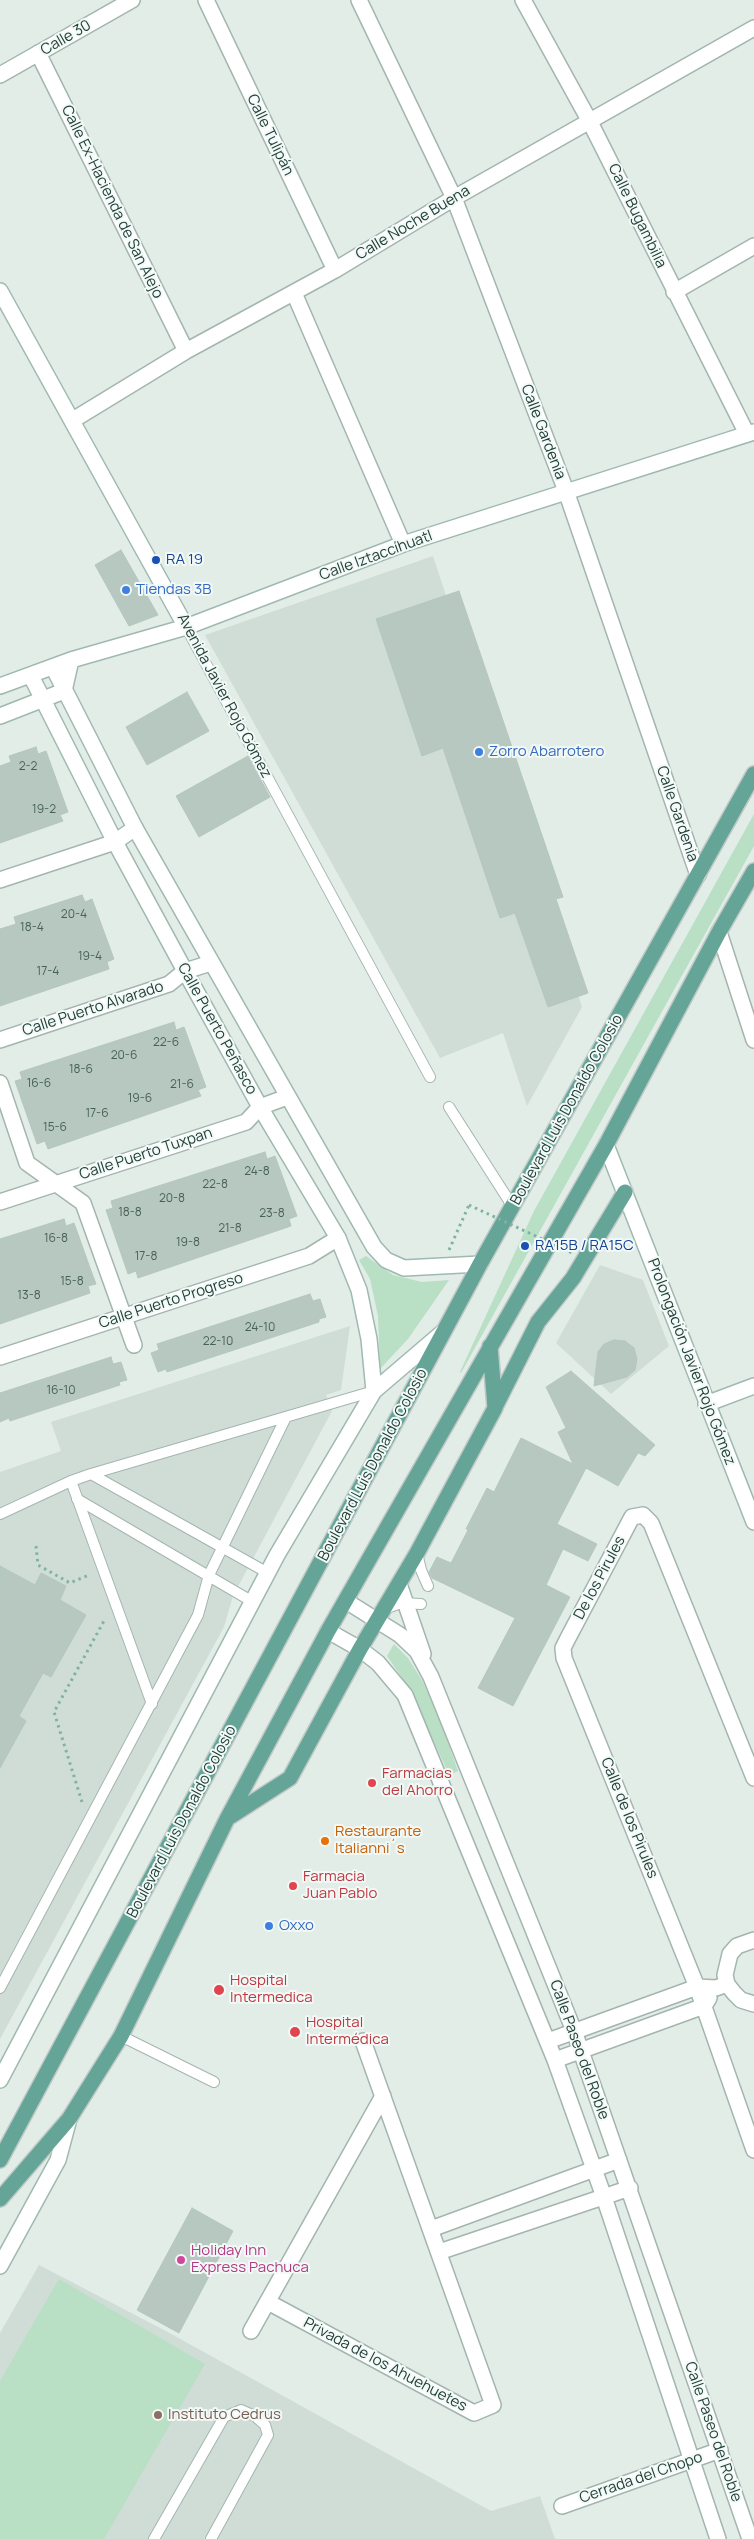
<!DOCTYPE html>
<meta charset="utf-8">
<style>
body{margin:0}
canvas{display:block;background:#e2ede8}
</style>
<canvas width="754" height="2539"></canvas>
<script>
const ctx = document.querySelector('canvas').getContext('2d');
ctx.lineJoin = 'round';
function fillPath(path, color) {
  ctx.fillStyle = color;
  ctx.fill(path, 'evenodd');
}
function shape(rows) {
  const path = new Path2D();
  for (const r of rows) {
    path.moveTo(r[0], r[1]);
    for (let i = 2; i < r.length; i += 2) path.lineTo(r[i], r[i + 1]);
  }
  return path;
}
function stroke(path, color, width, dash) {
  ctx.strokeStyle = color;
  ctx.lineWidth = width;
  ctx.lineCap = dash ? 'butt' : 'round';
  ctx.setLineDash(dash || []);
  ctx.stroke(path);
}
function drawText(font, color, halo, rows, align = 'center') {
  ctx.font = font + ' Manrope,sans-serif';
  ctx.lineWidth = 4;
  ctx.setLineDash([]);
  ctx.textBaseline = 'middle';
  ctx.strokeStyle = halo;
  ctx.fillStyle = color;
  for (const [text, x, y, turn = 0] of rows) {
    ctx.save();
    ctx.translate(x, y);
    ctx.rotate((+turn || 0) * Math.PI / 180);
    ctx.textAlign = isNaN(turn) ? turn : align;
    if (halo) ctx.strokeText(text, 0, 0);
    ctx.fillText(text, 0, 0);
    ctx.restore();
  }
}
const built = shape([
 [433,556,582,1007,527,1106,503,1033,440,1058,205,635],
 [600,1265,643,1280,669,1346,611,1394,556,1343],
 [350,1326,341,1390,326,1395,332,1411,233,1596,224,1627,0,2039,0,1472,61,1451,51,1422],
 [39,2265,166,2331,491,2511,540,2496,555,2539,0,2539,0,2333]
]);
const green = shape([
 [754,814,754,846,461,1373,460,1372,534,1211],
 [366,1256,393,1275,422,1282,449,1280,408,1339,380,1369,378,1316,370,1279,359,1260],
 [394,1644,408,1658,423,1682,440,1720,458,1771,449,1775,411,1691,387,1656],
 [59,2279,205,2364,104,2539,0,2539,0,2381]
]);
const building = shape([
 [121,550,158,615,129,626,95,565,121,550],
 [459,591,563,897,556,899,588,993,548,1007,515,913,500,918,443,748,422,756,376,619,459,591],
 [187,692,209,731,147,765,126,727,187,692],
 [36,747,38,754,46,751,68,812,60,815,63,821,0,843,0,766,11,762,9,756,36,747],
 [248,756,270,797,199,837,176,796,248,756],
 [82,895,85,902,92,899,107,940,114,959,107,962,109,969,0,1006,0,929,16,924,14,917,82,895],
 [174,1022,176,1030,184,1027,199,1068,206,1087,198,1090,201,1096,48,1149,45,1141,37,1144,15,1081,22,1079,20,1072,174,1022],
 [265,1152,267,1159,275,1156,297,1216,289,1219,291,1226,138,1278,136,1271,128,1274,106,1210,113,1208,111,1201,265,1152],
 [64,1219,66,1226,74,1223,89,1265,96,1284,88,1286,90,1293,0,1324,0,1239,64,1219],
 [310,1294,313,1301,320,1299,326,1317,319,1319,319,1322,167,1372,166,1369,158,1372,151,1353,159,1350,157,1344,310,1294],
 [614,1340,625,1341,634,1348,637,1359,635,1370,627,1377,594,1386,598,1352,604,1344,614,1340],
 [111,1357,113,1364,121,1362,127,1380,119,1382,120,1385,10,1421,9,1418,0,1422,0,1393,111,1357],
 [571,1371,655,1445,645,1456,638,1453,618,1486,586,1468,557,1524,597,1544,588,1561,563,1549,546,1585,570,1597,513,1706,478,1688,515,1618,432,1578,429,1572,437,1557,451,1563,468,1530,466,1529,487,1488,494,1492,521,1438,573,1464,558,1432,566,1428,546,1387,571,1371],
 [0,1566,35,1585,41,1573,66,1586,60,1600,86,1615,51,1677,43,1673,19,1716,26,1721,0,1768,0,1566],
 [192,2208,233,2231,179,2333,137,2310,192,2208]
]);
const path = shape([
 [449,1250,469,1205],
 [36,1546,38,1565,70,1583,89,1575],
 [82,1802,54,1712,105,1619]
]);
const lane = shape([
 [186,627,430,1077],
 [449,1107,513,1207],
 [91,1474,268,1573],
 [71,1481,152,1704],
 [77,1499,253,1602],
 [0,1514,71,1481,91,1474,374,1391],
 [417,1553,421,1570,428,1586],
 [384,1609,401,1603,421,1604],
 [0,1988,198,1615,209,1575,286,1417],
 [121,2036,214,2082],
 [154,2539,224,2417,241,2410,255,2416,265,2425,268,2435,211,2539]
]);
const street = shape([
 [206,0,335,270],
 [359,0,454,198,566,491,698,875],
 [523,0,589,120,747,434],
 [38,53,186,351],
 [0,75,132,0],
 [674,292,754,246],
 [294,293,403,544],
 [73,420,186,351,335,270,454,198,754,28],
 [0,880,115,842,135,828],
 [719,932,754,1040],
 [0,1040,169,984,185,971,211,963],
 [0,1083,27,1163,83,1203,134,1345],
 [0,1202,246,1122,260,1107,287,1097],
 [0,1357,309,1256,338,1238],
 [399,1584,423,1654],
 [346,1601,400,1635,417,1651,431,1677,574,2031,750,2539],
 [328,1631,360,1649,378,1663,405,1695,555,2060,604,2197,718,2539],
 [754,1778,651,1523,643,1515,632,1517,568,1638,563,1648,564,1658,697,1987,754,2150],
 [754,1940,737,1946,730,1954,725,1975,727,1984,734,1993,741,2000,754,2004],
 [548,2041,697,1987,716,1988,727,1984],
 [555,2060,704,2006,709,1998],
 [431,2229,619,2160],
 [439,2252,630,2188],
 [268,2302,474,2413,493,2405,363,2041],
 [251,2331,383,2096],
 [562,2506,720,2450]
]);
const secondary = shape([
 [0,291,186,627],
 [53,667,135,828,374,1247,386,1260,404,1268,480,1264],
 [31,676,115,842,185,971,260,1107,338,1238,359,1290,369,1339,374,1391],
 [0,686,71,660,186,627,403,544,754,432],
 [0,716,64,691,71,660],
 [606,1145,754,1522],
 [706,1404,754,1386],
 [0,2080,277,1555,374,1391,443,1332],
 [0,2266,58,2160,69,2119]
]);
const primary = shape([
 [495,1407,538,1322,573,1278,625,1192],
 [228,1818,290,1778,360,1649,417,1553,495,1408,490,1346],
 [0,2160,480,1264,754,774],
 [0,2199,69,2119,121,2036,227,1819,328,1631,606,1145,719,932,754,871]
]);
const pathBridge = shape([
 [469,1205,572,1253]
]);
const markers = [
 [156,560,5,"#1a4fb4"],
 [126,590,5,"#3f7fe0"],
 [479,752,5,"#3f7fe0"],
 [525,1246,5,"#1a4fb4"],
 [372,1783,5,"#e0444e"],
 [325,1841,5,"#e8710a"],
 [293,1886,5,"#e0444e"],
 [269,1926,5,"#3f7fe0"],
 [219,1990,6,"#e0444e"],
 [295,2032,6,"#e0444e"],
 [181,2260,5,"#d1479c"],
 [158,2415,5,"#8d6e63"]
];
const numberNames = [
 ["2-2",28,767],
 ["19-2",44,810],
 ["20-4",74,915],
 ["18-4",32,928],
 ["19-4",90,957],
 ["17-4",48,972],
 ["22-6",166,1043],
 ["20-6",124,1056],
 ["18-6",81,1070],
 ["16-6",39,1084],
 ["21-6",182,1085],
 ["19-6",140,1099],
 ["17-6",97,1114],
 ["15-6",55,1128],
 ["24-8",257,1172],
 ["22-8",215,1185],
 ["20-8",172,1199],
 ["18-8",130,1213],
 ["23-8",272,1214],
 ["21-8",230,1229],
 ["16-8",56,1239],
 ["19-8",188,1243],
 ["17-8",146,1257],
 ["15-8",72,1282],
 ["13-8",29,1296],
 ["24-10",260,1328],
 ["22-10",218,1342],
 ["16-10",61,1391]
];
const streetNames = [
 ["Calle 30",66,38,-30],
 ["Calle Tulipán",270,135,64],
 ["Calle Ex-Hacienda de San Alejo",112,202,64],
 ["Calle Bugambilia",637,216,64],
 ["Calle Noche Buena",413,223,-31],
 ["Calle Gardenia",543,432,69],
 ["Calle Iztaccíhuatl",376,556,-20],
 ["Avenida Javier Rojo Gómez",224,696,62],
 ["Calle Gardenia",677,814,71],
 ["Calle Puerto Alvarado",93,1009,-18],
 ["Calle Puerto Peñasco",217,1029,61],
 ["Boulevard Luis Donaldo Colosio",567,1110,-61],
 ["Calle Puerto Tuxpan",146,1154,-18],
 ["Calle Puerto Progreso",171,1301,-18],
 ["Prolongación Javier Rojo Gómez",691,1362,69],
 ["Boulevard Luis Donaldo Colosio",373,1465,-62],
 ["De los Pirules",600,1578,-62],
 ["Calle de los Pirules",629,1818,68],
 ["Boulevard Luis Donaldo Colosio",182,1822,-62],
 ["Calle Paseo del Roble",579,2050,70],
 ["Privada de los Ahuehuetes",385,2365,28],
 ["Calle Paseo del Roble",713,2432,71],
 ["Cerrada del Chopo",641,2478,-19]
];
const transitNames = [
 ["RA 19",166,560],
 ["RA15B / RA15C",535,1246]
];
const shopNames = [
 ["Tiendas 3B",136,590],
 ["Zorro Abarrotero",489,752],
 ["Oxxo",279,1926]
];
const healthNames = [
 ["Farmacias",382,1774],
 ["del Ahorro",382,1791],
 ["Farmacia",303,1877],
 ["Juan Pablo",303,1894],
 ["Hospital",230,1981],
 ["Intermedica",230,1998],
 ["Hospital",306,2023],
 ["Intermédica",306,2040]
];
const foodNames = [
 ["Restaurante",335,1832],
 ["Italianni´s",335,1849]
];
const hotelNames = [
 ["Holiday Inn",191,2251],
 ["Express Pachuca",191,2268]
];
const educationNames = [
 ["Instituto Cedrus",168,2415]
];
fillPath(built, '#d0ddd7');
fillPath(green, '#b9dfc5');
fillPath(building, '#b7c8c1');
stroke(building, '#b4c7c0', 1);
stroke(lane, '#a4b5b0', 12);
stroke(street, '#a4b5b0', 18);
stroke(secondary, '#9fb9b1', 18);
stroke(primary, '#c1c9c7', 18);
stroke(path, '#80b2a5', 3, [2.5, 4]);
stroke(lane, '#fff', 10);
stroke(street, '#fff', 15);
stroke(secondary, '#fff', 15);
stroke(primary, '#64a597', 15);
stroke(pathBridge, '#80b2a5', 3, [2.5, 4]);
for (const [x, y, r, color] of markers) {
  const dot = new Path2D();
  dot.arc(x, y, r, 0, 2 * Math.PI);
  ctx.fillStyle = color;
  ctx.fill(dot);
  stroke(dot, '#f2f9f6', 2);
}
drawText('12px', '#46615a', null, numberNames);
drawText('15px', '#213f38', '#f2f9f6', streetNames);
drawText('15px', '#164399', '#f2f9f6', transitNames, 'left');
drawText('15px', '#366cbe', '#f2f9f6', shopNames, 'left');
drawText('15px', '#be3a42', '#f2f9f6', healthNames, 'left');
drawText('15px', '#c56008', '#f2f9f6', foodNames, 'left');
drawText('15px', '#b23c85', '#f2f9f6', hotelNames, 'left');
drawText('15px', '#785e54', '#f2f9f6', educationNames, 'left');
</script>
